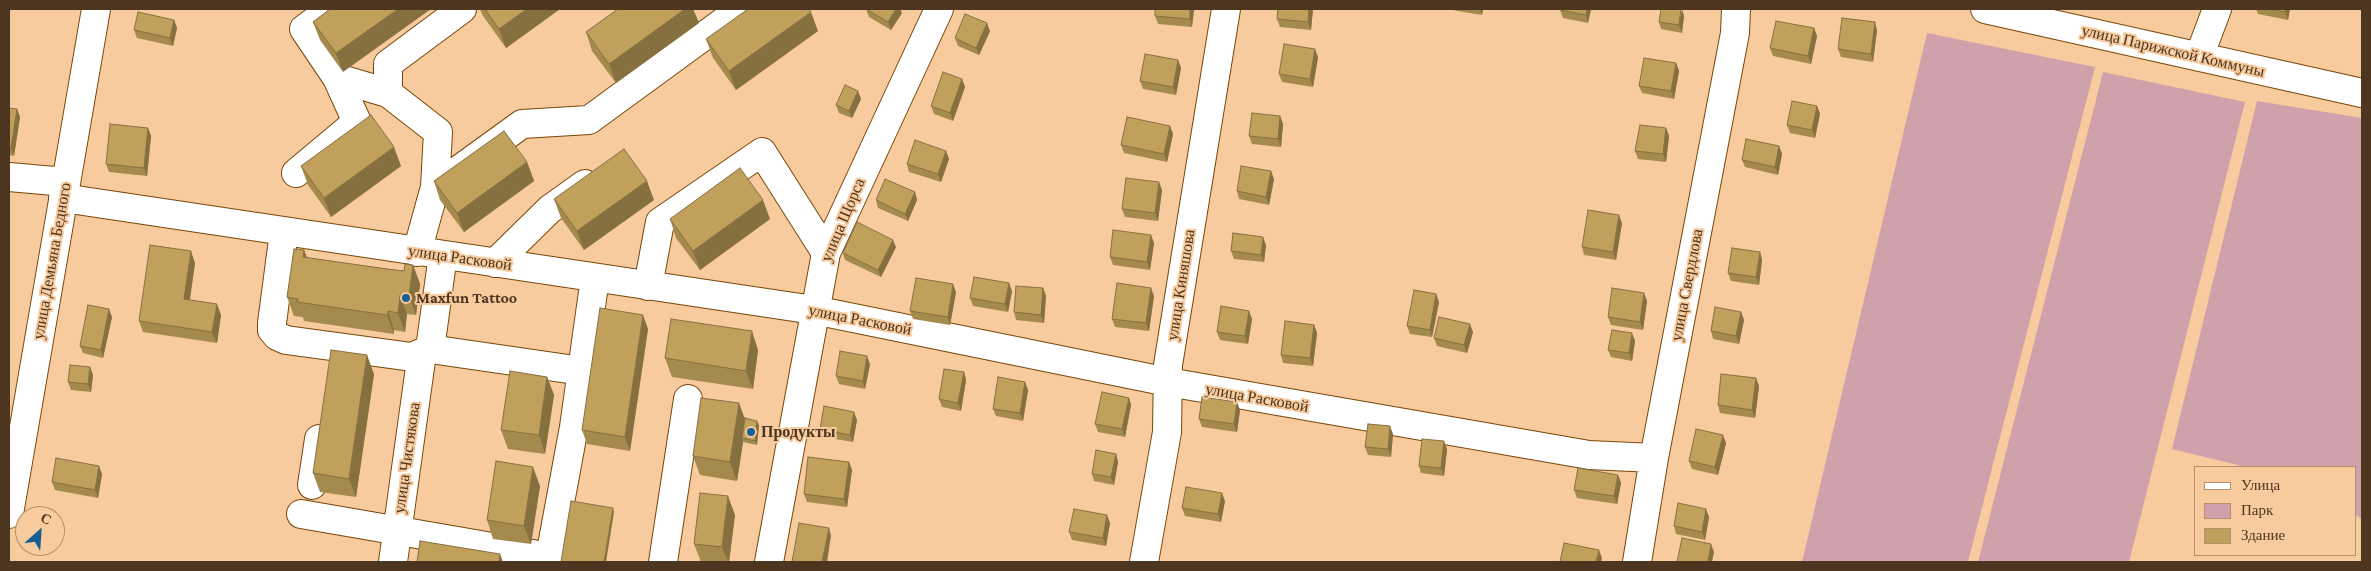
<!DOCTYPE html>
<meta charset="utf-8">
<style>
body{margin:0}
#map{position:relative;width:2371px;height:571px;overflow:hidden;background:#f8cb9f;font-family:"Crimson Pro",serif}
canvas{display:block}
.frame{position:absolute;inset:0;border:10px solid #4d361f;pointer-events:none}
.legend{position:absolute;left:2194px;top:466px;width:162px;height:90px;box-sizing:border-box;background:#f8cb9f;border:1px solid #b48f6c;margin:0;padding:6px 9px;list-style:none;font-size:15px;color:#4d361f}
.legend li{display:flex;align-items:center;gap:10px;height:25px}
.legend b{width:25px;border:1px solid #b48f6c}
.north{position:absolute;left:15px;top:506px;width:50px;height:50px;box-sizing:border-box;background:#f8cb9f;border:1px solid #b48f6c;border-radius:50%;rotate:26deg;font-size:14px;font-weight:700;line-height:20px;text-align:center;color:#4d361f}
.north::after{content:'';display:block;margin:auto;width:18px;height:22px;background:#186094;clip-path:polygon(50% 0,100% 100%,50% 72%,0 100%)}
</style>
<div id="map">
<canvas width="2371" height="571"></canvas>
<div class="frame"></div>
<ul class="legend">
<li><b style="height:6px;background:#fff"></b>Улица</li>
<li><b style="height:14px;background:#d0a1aa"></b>Парк</li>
<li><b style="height:14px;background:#c0a05b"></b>Здание</li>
</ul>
<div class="north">С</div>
</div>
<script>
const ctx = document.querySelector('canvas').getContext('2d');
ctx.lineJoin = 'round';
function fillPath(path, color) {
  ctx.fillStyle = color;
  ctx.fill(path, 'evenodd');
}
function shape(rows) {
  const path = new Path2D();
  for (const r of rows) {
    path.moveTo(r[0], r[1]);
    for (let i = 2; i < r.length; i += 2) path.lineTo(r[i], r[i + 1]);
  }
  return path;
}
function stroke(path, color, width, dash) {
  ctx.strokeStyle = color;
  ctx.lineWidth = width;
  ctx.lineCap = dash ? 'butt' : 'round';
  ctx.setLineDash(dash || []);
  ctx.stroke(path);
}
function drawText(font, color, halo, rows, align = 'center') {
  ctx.font = font + ' "Crimson Pro",serif';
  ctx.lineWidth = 4;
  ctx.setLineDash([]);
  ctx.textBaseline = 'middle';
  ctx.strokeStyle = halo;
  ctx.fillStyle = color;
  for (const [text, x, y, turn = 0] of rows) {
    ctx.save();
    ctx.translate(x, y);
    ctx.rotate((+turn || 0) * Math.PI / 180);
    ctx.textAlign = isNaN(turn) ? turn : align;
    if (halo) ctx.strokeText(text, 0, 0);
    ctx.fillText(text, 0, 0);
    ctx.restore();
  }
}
const green = shape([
 [1927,33,2095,67,1968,562,1802,562],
 [2103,72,2245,102,2129,562,1978,562],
 [2257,101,2362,118,2362,519,2355,515,2355,467,2246,467,2172,449]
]);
const minor = shape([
 [331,9,304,29,337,78,388,93],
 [1985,9,2362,93],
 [2199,57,2217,9],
 [296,173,357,122,337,78],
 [9,177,66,182],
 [435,187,438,132,388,93,388,64,462,9],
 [63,198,814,310,1168,382,1589,455,1654,458],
 [284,232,272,323,272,330,277,336,286,340,412,357,430,349,582,371],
 [417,252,435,187,522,124,589,120,741,9],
 [495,263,550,209,585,184],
 [648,286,660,222,762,152,826,253],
 [430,349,443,255],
 [312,485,319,439],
 [9,514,96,9],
 [301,514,550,557],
 [393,562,422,353],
 [549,562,574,427,595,278],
 [663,562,688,399],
 [769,562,826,253,939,9],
 [1144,562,1167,432,1168,365,1226,9],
 [1637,562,1654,458,1735,33,1736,9]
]);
const wall = shape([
 [330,9,343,72,320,40,313,22],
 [480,9,560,9,506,48,483,16],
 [618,9,693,9,699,23,616,83,592,51,586,32],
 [866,9,902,13,891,30,869,17],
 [1155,9,1194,9,1192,27,1158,24,1155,16],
 [1313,9,1311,30,1280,27,1277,19],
 [1452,9,1483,9,1482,15,1452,10],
 [1560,9,1591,9,1588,23,1563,18,1560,10],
 [2256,9,2290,9,2288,20,2258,14],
 [1684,16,1682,33,1661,29,1659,22],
 [174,20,177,28,173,46,137,38,134,30],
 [1814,28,1817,36,1811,64,1773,56,1770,48],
 [1877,30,1873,62,1841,57,1838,49],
 [818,31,736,90,713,58,706,39],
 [990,31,979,55,958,46,955,38],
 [1318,57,1313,87,1282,82,1279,74],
 [1178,60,1181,68,1176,95,1143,89,1140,81],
 [1676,63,1679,71,1674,99,1642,93,1639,86],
 [962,79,965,87,953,121,934,114,931,106],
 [861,99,852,118,839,113,836,105],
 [1817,106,1820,114,1815,138,1790,133,1787,125],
 [9,108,17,109,20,117,14,156,9,155],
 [1280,116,1283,124,1281,147,1252,144,1249,136],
 [1170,126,1173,134,1167,162,1124,153,1121,145],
 [148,128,151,136,147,176,109,172,106,164],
 [1666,128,1669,136,1666,162,1638,159,1635,151],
 [1779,146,1782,154,1778,175,1745,167,1742,160],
 [946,151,949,159,941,182,909,172,907,164],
 [527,162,534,181,464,232,440,200,434,181],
 [301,166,401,166,331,217,308,185],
 [1274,179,1269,205,1239,199,1237,191],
 [1162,190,1158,221,1125,217,1122,209],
 [915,192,917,200,908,221,878,208,876,200],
 [554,199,654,200,584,250,561,218],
 [670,219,770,219,700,270,676,238],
 [1622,223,1616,260,1584,255,1582,247],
 [1154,243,1150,270,1113,265,1110,257],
 [1266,245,1264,262,1234,259,1231,251],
 [896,247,881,277,845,260,843,253],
 [304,250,307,258,404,271,413,265,420,284,416,315,407,314,405,332,394,330,394,334,304,321,303,317,294,316,287,297],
 [1760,252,1762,260,1759,285,1731,281,1728,273],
 [195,263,190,300,221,315,217,343,143,332,139,321],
 [1043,288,1046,296,1044,323,1016,320,1014,312],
 [1012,291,1008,312,973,306,970,298],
 [956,292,950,325,913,319,910,311],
 [1436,294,1439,302,1432,337,1410,334,1407,326],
 [1154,296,1149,331,1115,327,1112,319],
 [1647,301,1643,330,1611,325,1608,317],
 [1741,312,1744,320,1739,344,1713,339,1711,331],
 [112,317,103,358,83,353,80,346],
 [1252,319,1248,344,1220,340,1217,332],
 [1314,325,1317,333,1313,366,1283,363,1281,355],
 [648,329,630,451,587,444,582,430],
 [1473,332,1467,353,1437,346,1434,338],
 [1635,341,1632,361,1611,357,1608,350],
 [758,350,753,389,672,377,665,358],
 [870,364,865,389,839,384,836,376],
 [90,367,93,375,91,392,71,390,68,382],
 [964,372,966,380,961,411,942,407,939,399],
 [374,374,356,497,320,492,313,473],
 [547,377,554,395,545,454,508,449,501,430],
 [1025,382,1028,390,1023,421,996,416,993,409],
 [1759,386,1755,418,1720,413,1718,405],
 [1129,398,1131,405,1125,437,1098,432,1095,424],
 [1240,410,1237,432,1202,427,1199,419],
 [745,418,759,425,757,445,743,442,737,481,700,475,693,456],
 [857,420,853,442,823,437,820,429],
 [1393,434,1391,457,1368,455,1365,447],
 [1726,443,1718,475,1692,469,1689,461],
 [1447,449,1444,476,1421,473,1419,466],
 [1116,454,1118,462,1114,485,1094,481,1092,474],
 [849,462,852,470,847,507,807,502,804,494],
 [102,474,98,498,55,490,52,482],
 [1618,475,1621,483,1617,504,1577,498,1574,490],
 [540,486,531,544,493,539,487,520],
 [1225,501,1221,522,1185,516,1182,508],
 [735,515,729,562,701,562,694,544],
 [1709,517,1705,540,1676,534,1674,526],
 [1110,523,1106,546,1072,540,1069,532]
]);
const shadedWall = shape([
 [398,9,431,9,343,72,336,53],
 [527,9,560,9,506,48,499,29],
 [685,9,693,9,699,23,616,83,609,64],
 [896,9,900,9,902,13,891,30,888,22],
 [1190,9,1194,9,1192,27,1190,19],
 [1309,9,1313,9,1311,30,1308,22],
 [1480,9,1483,9,1482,15],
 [1587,9,1591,9,1588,23,1586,15],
 [1682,9,1684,16,1682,33,1679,25],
 [2286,9,2290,9,2288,20,2285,12],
 [811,12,818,31,736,90,729,71],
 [174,20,177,28,173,46,170,38],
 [1875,22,1877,30,1873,62,1871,54],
 [987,23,990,31,979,55,976,48],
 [1814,28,1817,36,1811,64,1808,56],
 [1315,49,1318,57,1313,87,1310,79],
 [1178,60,1181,68,1176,95,1173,87],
 [1676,63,1679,71,1674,99,1671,91],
 [962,79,965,87,953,121,950,113],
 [858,91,861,99,852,118,849,111],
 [1817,106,1820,114,1815,138,1812,130],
 [17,109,20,117,14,156,11,148],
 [1280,116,1283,124,1281,147,1278,139],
 [1170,126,1173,134,1167,162,1164,154],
 [148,128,151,136,147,176,144,168],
 [1666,128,1669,136,1666,162,1663,154],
 [1779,146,1782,154,1778,175,1775,167],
 [394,147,401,166,331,217,324,198],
 [946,151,949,159,941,182,938,174],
 [527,162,534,181,464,232,457,213],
 [1271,171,1274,179,1269,205,1266,197],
 [647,181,654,200,584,250,577,231],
 [1159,182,1162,190,1158,221,1155,213],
 [915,192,917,200,908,221,905,214],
 [763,200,770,219,700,270,693,251],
 [1619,215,1622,223,1616,260,1613,252],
 [1151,235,1154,243,1150,270,1147,262],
 [1263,237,1266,245,1264,262,1261,255],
 [893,240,896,247,881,277,878,270],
 [304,250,311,269,303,257],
 [191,251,195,263,188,310,184,299],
 [1760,252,1762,260,1759,285,1756,277],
 [413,265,420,284,416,315,409,296],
 [1009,283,1012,291,1008,312,1005,304],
 [953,284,956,292,950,325,948,317],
 [1043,288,1046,296,1044,323,1041,315],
 [1151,288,1154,296,1149,331,1146,323],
 [1644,293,1647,301,1643,330,1640,322],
 [1436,294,1439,302,1432,337,1430,330],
 [400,295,407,314,405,332,398,313],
 [217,304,221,315,217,343,212,332],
 [109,309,112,317,103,358,101,350],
 [388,311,394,330,394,334,387,315],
 [1249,311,1252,319,1248,344,1245,336],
 [1741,312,1744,320,1739,344,1736,336],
 [643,315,648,329,630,451,625,437],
 [1470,324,1473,332,1467,353,1464,345],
 [1314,325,1317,333,1313,366,1310,358],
 [752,331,758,350,753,389,746,371],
 [1632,333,1635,341,1632,361,1629,353],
 [367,355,374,374,356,497,349,479],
 [867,356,870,364,865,389,863,381],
 [90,367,93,375,91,392,88,384],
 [964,372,966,380,961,411,958,403],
 [547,377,554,395,545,454,539,435],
 [1756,378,1759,386,1755,418,1752,410],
 [1025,382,1028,390,1023,421,1020,413],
 [1129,398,1131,405,1125,437,1122,429],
 [1237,402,1240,410,1237,432,1234,424],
 [739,403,746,422,742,438,743,442,737,481,730,462],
 [854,412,857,420,853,442,850,435],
 [757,421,759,425,757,445,755,441],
 [1390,426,1393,434,1391,457,1388,449],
 [1723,435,1726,443,1718,475,1715,467],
 [1444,441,1447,449,1444,476,1441,468],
 [1116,454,1118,462,1114,485,1111,477],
 [849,462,852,470,847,507,844,499],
 [99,466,102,474,98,498,95,490],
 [533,467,540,486,531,544,524,526],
 [1618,475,1621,483,1617,504,1614,496],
 [1222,493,1225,501,1221,522,1218,514],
 [728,496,735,515,729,562,728,562,722,547],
 [613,508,614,512,606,562,604,562],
 [1706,509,1709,517,1705,540,1702,532],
 [1107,515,1110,523,1106,546,1103,538],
 [829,528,831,536,827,562,822,562],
 [1711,544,1714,552,1712,562,1708,562],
 [1599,550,1602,558,1601,562,1596,562],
 [500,554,503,562,499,562]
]);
const building = shape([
 [330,9,398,9,336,53,313,22,330,9],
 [485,9,527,9,499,29,485,9],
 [618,9,685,9,609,64,586,32,618,9],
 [748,9,809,9,811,12,729,71,706,39,748,9],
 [866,9,896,9,888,22,866,9],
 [1155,9,1190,9,1190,19,1155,16,1155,9],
 [1278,9,1309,9,1308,22,1277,19,1278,9],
 [1560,9,1587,9,1586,15,1560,10,1560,9],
 [1661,9,1681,9,1679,25,1659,22,1661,9],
 [2268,9,2286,9,2285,12,2268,9],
 [138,12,174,20,170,38,134,30,138,12],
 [965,14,987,23,976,48,955,38,965,14],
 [1842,18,1875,22,1871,54,1838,49,1842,18],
 [1776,21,1814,28,1808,56,1770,48,1776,21],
 [1284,44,1315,49,1310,79,1279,74,1284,44],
 [1145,54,1178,60,1173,87,1140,81,1145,54],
 [1644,58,1676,63,1671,91,1639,86,1644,58],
 [943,72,962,79,950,113,931,106,943,72],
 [845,85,858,91,849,111,836,105,845,85],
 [1792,101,1817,106,1812,130,1787,125,1792,101],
 [9,108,17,109,11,148,9,148,9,108],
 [1252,113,1280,116,1278,139,1249,136,1252,113],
 [371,115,394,147,324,198,301,166,371,115],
 [1127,117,1170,126,1164,154,1121,145,1127,117],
 [110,124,148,128,144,168,106,164,110,124],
 [1640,125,1666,128,1663,154,1635,151,1640,125],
 [504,131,527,162,457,213,434,181,504,131],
 [1746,139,1779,146,1775,167,1742,160,1746,139],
 [915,140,946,151,938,174,907,164,915,140],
 [624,149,647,181,577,231,554,199,624,149],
 [1241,166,1271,171,1266,197,1237,191,1241,166],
 [740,168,763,200,693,251,670,219,740,168],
 [1126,178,1159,182,1155,213,1122,209,1126,178],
 [885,179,915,192,905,214,876,200,885,179],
 [1588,210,1619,215,1613,252,1582,247,1588,210],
 [857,222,893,240,878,270,843,253,857,222],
 [1113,230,1151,235,1147,262,1110,257,1113,230],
 [1233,233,1263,237,1261,255,1231,251,1233,233],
 [150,245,191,251,184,299,217,304,212,332,139,321,150,245],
 [1732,248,1760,252,1756,277,1728,273,1732,248],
 [294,249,304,250,303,257,387,269,404,271,405,264,413,265,409,296,400,295,398,313,388,311,387,315,297,302,298,299,287,297,294,249],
 [974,277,1009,283,1005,304,970,298,974,277],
 [916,278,953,284,948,317,910,311,916,278],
 [1117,283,1151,288,1146,323,1112,319,1117,283],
 [1016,286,1043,288,1041,315,1014,312,1016,286],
 [1612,288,1644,293,1640,322,1608,317,1612,288],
 [1414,290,1436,294,1430,330,1407,326,1414,290],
 [88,305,109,309,101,350,80,346,88,305],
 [1221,306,1249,311,1245,336,1217,332,1221,306],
 [1715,307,1741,312,1736,336,1711,331,1715,307],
 [600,308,643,315,625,437,582,430,600,308],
 [1439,317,1470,324,1464,345,1434,338,1439,317],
 [671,319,752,331,746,371,665,358,671,319],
 [1285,321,1314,325,1310,358,1281,355,1285,321],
 [1612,330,1632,333,1629,353,1608,350,1612,330],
 [331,350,367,355,349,479,313,473,331,350],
 [840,351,867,356,863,381,836,376,840,351],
 [70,365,90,367,88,384,68,382,70,365],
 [944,369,964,372,958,403,939,399,944,369],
 [510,371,547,377,539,435,501,430,510,371],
 [1721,374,1756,378,1752,410,1718,405,1721,374],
 [998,377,1025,382,1020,413,993,409,998,377],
 [1102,392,1129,398,1122,429,1095,424,1102,392],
 [1202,397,1237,402,1234,424,1199,419,1202,397],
 [701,398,739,403,730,462,693,456,701,398],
 [824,406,854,412,850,435,820,429,824,406],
 [745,418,757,421,755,441,742,438,745,418],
 [1368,424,1390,426,1388,449,1365,447,1368,424],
 [1696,429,1723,435,1715,467,1689,461,1696,429],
 [1422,439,1444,441,1441,468,1419,466,1422,439],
 [1096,450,1116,454,1111,477,1092,474,1096,450],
 [808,457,849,462,844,499,804,494,808,457],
 [56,458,99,466,95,490,52,482,56,458],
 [496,461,533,467,524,526,487,520,496,461],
 [1578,468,1618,475,1614,496,1574,490,1578,468],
 [1186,487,1222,493,1218,514,1182,508,1186,487],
 [700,493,728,496,722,547,694,544,700,493],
 [571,501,613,508,604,562,561,562,571,501],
 [1678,503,1706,509,1702,532,1674,526,1678,503],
 [1074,509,1107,515,1103,538,1069,532,1074,509],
 [799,523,829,528,822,562,792,562,799,523],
 [1682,538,1711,544,1708,562,1677,562,1682,538],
 [420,541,500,554,499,562,417,562,420,541],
 [1564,543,1599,550,1596,562,1560,562,1564,543]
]);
const markers = [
 [406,298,5,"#186094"],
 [751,432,5,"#186094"]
];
const streetNames = [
 ["улица Парижской Коммуны",2173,51,13],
 ["улица Щорса",843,220,-67],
 ["улица Расковой",460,258,8],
 ["улица Демьяна Бедного",52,261,-80],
 ["улица Киняшова",1181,285,-81],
 ["улица Свердлова",1687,285,-79],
 ["улица Расковой",860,320,11],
 ["улица Расковой",1257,398,10],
 ["улица Чистякова",407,458,-82]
];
const poiNames = [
 ["Maxfun Tattoo",416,298],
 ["Продукты",761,432]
];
fillPath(green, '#d0a1aa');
stroke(minor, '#784707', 30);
stroke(minor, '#fff', 28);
fillPath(wall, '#a58a4e');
fillPath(shadedWall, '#867040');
fillPath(building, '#c0a05b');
stroke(building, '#867040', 1);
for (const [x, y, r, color] of markers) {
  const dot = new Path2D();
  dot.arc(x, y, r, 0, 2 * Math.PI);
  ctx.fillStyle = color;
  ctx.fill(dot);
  stroke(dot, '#f8cb9f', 2);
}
drawText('16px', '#4d361f', '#f8cb9f', streetNames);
drawText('bold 16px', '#4d361f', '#f8cb9f', poiNames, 'left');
</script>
